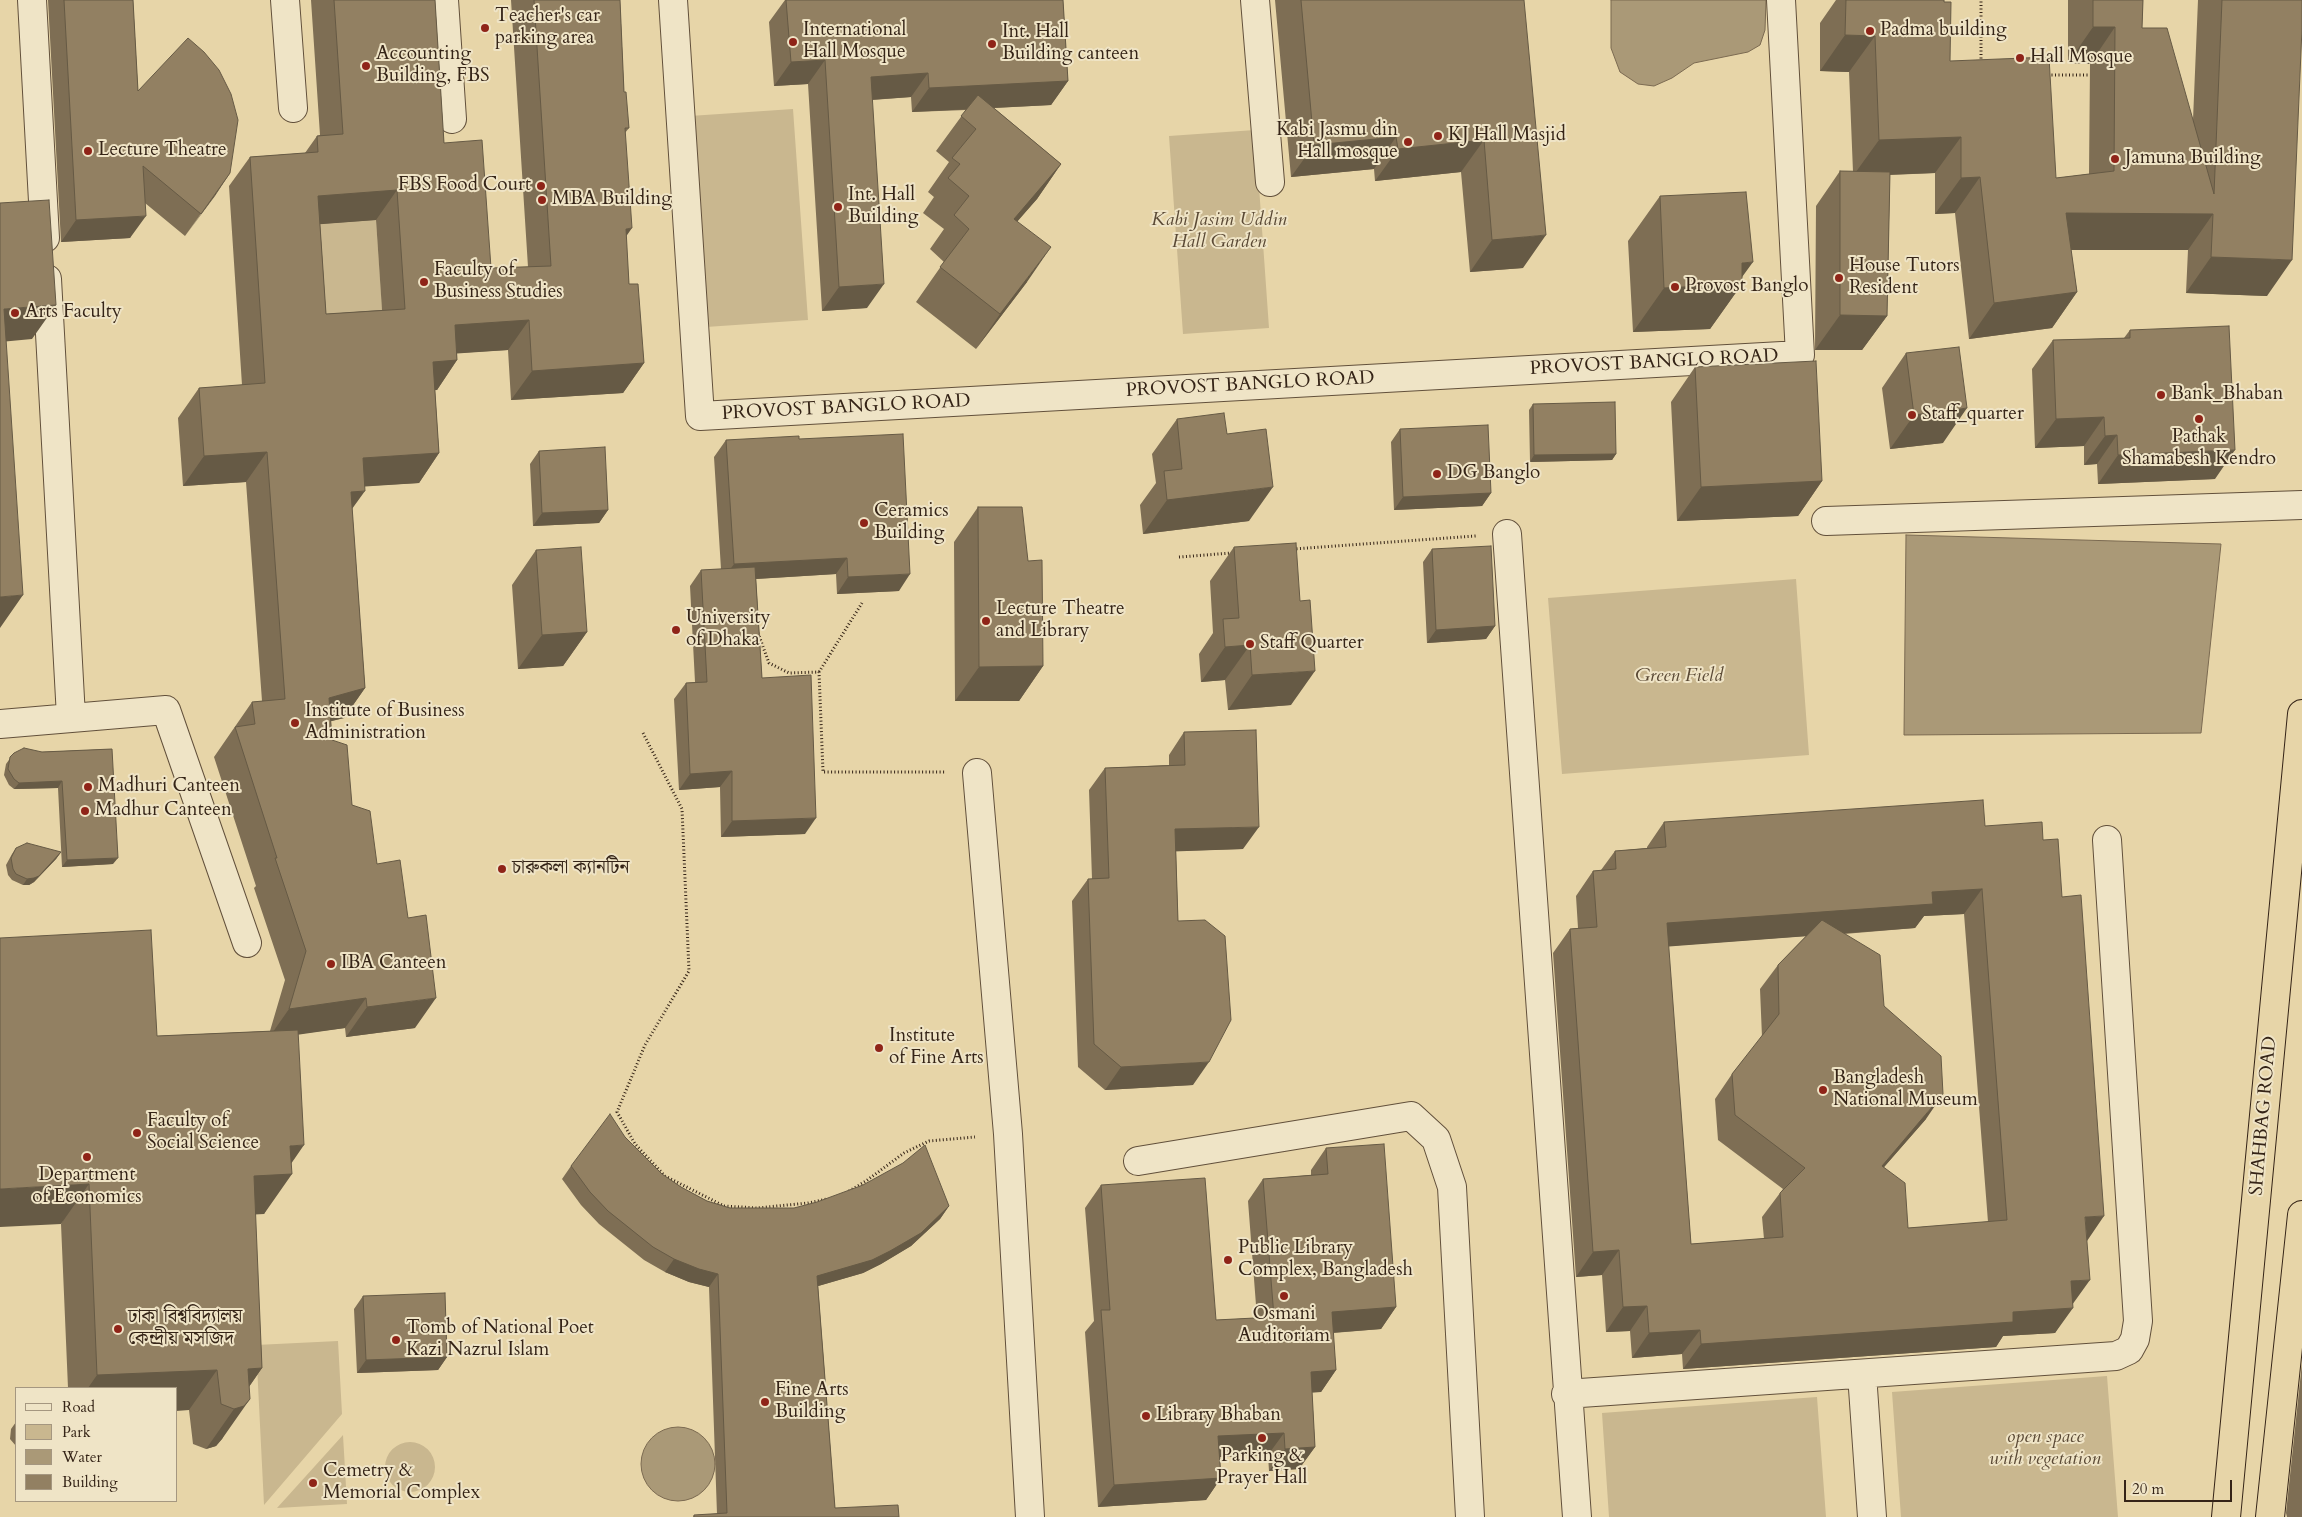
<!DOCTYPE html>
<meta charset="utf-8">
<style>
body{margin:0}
#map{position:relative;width:2302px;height:1517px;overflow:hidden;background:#e7d5a8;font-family:Cardo,serif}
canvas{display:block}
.legend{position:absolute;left:15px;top:1387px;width:162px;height:115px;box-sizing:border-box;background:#efe4c6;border:1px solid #a59780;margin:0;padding:6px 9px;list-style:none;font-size:15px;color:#352417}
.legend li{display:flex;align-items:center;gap:10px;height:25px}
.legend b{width:25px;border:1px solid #a59780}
.scale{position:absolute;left:2124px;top:1480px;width:108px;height:22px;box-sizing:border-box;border:2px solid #352417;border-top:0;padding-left:6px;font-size:15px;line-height:18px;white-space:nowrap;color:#352417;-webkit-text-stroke:4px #efe4c6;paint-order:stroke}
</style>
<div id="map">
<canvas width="2302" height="1517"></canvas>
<ul class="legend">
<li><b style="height:6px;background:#efe4c6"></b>Road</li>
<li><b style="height:14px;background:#c9b78f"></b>Park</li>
<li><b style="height:14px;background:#a97"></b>Water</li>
<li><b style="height:14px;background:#928062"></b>Building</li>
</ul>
<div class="scale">20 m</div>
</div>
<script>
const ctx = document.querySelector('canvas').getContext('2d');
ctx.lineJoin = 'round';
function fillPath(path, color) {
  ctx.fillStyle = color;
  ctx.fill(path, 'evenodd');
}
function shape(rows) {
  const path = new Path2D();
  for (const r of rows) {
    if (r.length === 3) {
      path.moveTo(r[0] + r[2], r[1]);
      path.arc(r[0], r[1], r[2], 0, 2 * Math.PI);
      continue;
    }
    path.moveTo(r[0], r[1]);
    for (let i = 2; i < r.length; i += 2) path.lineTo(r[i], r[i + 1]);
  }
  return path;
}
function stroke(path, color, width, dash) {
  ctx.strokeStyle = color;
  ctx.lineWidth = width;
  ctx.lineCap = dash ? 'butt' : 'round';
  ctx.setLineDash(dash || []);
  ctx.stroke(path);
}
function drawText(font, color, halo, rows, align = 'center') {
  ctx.font = font + ' Cardo,"Noto Serif Bengali",serif';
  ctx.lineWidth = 4;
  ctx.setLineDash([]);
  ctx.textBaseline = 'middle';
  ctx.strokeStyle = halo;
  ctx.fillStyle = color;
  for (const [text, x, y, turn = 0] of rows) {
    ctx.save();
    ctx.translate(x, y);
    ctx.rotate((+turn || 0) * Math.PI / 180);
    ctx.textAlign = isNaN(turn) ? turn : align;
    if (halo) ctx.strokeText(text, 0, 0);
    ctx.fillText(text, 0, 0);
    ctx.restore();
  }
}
const green = shape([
 [793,109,808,320,706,327,690,116],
 [1255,130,1269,328,1183,334,1169,136],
 [376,220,384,338,305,343,297,226],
 [1796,579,1809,755,1562,774,1548,598],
 [338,1341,342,1414,264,1505,256,1345],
 [2107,1376,2118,1517,1901,1517,1892,1392],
 [1817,1397,1826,1517,1609,1517,1602,1413],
 [343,1435,347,1504,277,1508],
 [410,1467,25]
]);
const water = shape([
 [1611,0,1766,0,1765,30,1760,45,1748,52,1694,63,1672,78,1654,86,1638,84,1620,72,1611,48,1611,0],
 [1906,535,2221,544,2201,733,1904,735,1906,535],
 [678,1464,37]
]);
const path = shape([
 [1981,62,1981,0],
 [2048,75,2090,75],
 [1293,549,1476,536],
 [1179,557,1232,553],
 [758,633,769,663,789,673,819,672,823,772,946,772],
 [819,672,862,603],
 [643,733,682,809,689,971,645,1045,617,1112,635,1144,665,1176,724,1206,757,1208,808,1203,827,1199],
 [849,1191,866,1181,904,1153,929,1141,975,1137]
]);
const minor = shape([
 [32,0,45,238],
 [285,0,293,108],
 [444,0,452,119],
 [673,0,700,416,1800,355,1781,0],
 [1255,0,1270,182],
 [47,279,71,717],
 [1826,521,2302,505],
 [1507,534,1577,1517],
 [0,724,166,710,247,943],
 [977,773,1008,1134,1030,1517],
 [1138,1161,1411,1116,1436,1139,1452,1187,1470,1517],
 [1862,1374,1872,1517],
 [1566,1394,2116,1356,2129,1350,2135,1339,2138,1321,2107,840]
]);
const highway = shape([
 [2226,1517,2302,714],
 [2270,1517,2302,1215]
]);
const wall = shape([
 [48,0,133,0,138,91,230,173,185,236,145,203,130,238,61,242],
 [311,0,435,0,444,143,491,268,528,267,511,0,620,0,624,92,629,128,625,133,626,237,629,284,644,363,623,393,511,400,508,350,457,353,457,360,437,390,435,390,439,453,419,483,365,486,352,508,365,688,344,718,331,721,332,740,352,805,377,864,415,1028,346,1037,345,1028,298,1034,291,1164,264,1214,255,1214,262,1368,249,1387,222,1439,216,1446,206,1449,193,1444,189,1410,176,1388,68,1388,61,1224,157,1036,270,1031,285,980,254,888,256,886,214,757,252,702,262,701,246,482,183,486,178,418,199,388,242,385,229,186,250,157,305,153,317,136,320,135],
 [376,220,382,310,326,314,320,224],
 [785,0,1063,0,1068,81,1051,105,994,108,1061,164,1037,199,1017,221,1027,282,976,349,916,302,944,262,930,249,944,229,923,213,934,197,928,192,949,162,936,151,966,110,912,112,911,97,872,100,867,308,822,311,808,84,774,86,769,22],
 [1275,0,1524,0,1523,268,1470,272,1461,172,1375,181,1374,169,1291,177],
 [1836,0,1944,0,1950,61,2056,178,2089,174,2090,64,2068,63,2068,0,2143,0,2142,28,2193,120,2198,0,2302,0,2267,296,2186,293,2188,250,2071,250,2077,292,2052,328,1969,339,1955,213,1935,214,1935,173,1890,175,1887,316,1862,350,1815,350,1816,206,1840,171,1853,172,1849,72,1820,71,1820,23],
 [1660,196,1742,277,1742,284,1710,329,1633,332,1628,241],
 [2130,330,2215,479,2098,484,2097,464,2084,465,2084,446,2035,448,2032,369,2053,340,2124,338],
 [1906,353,1943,443,1890,449,1882,388],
 [1695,367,1822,481,1798,516,1677,521,1671,402],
 [1533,404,1616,454,1612,460,1530,462,1529,410],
 [1177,419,1227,434,1249,521,1143,534,1140,505,1156,483,1152,454],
 [1400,429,1491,493,1482,506,1394,510,1391,442],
 [799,439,899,591,837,594,836,574,756,579,762,678,805,834,721,837,720,787,679,790,674,699,686,683,695,682,690,586,701,570,721,569,714,457,726,440],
 [539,451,608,510,599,523,533,526,530,464],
 [978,507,1028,561,1043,666,1019,701,955,701,954,542],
 [1234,547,1291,705,1228,710,1225,680,1201,682,1199,654,1213,633,1210,581],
 [1432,549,1495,626,1486,639,1427,643,1423,562],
 [536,550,587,632,563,666,518,669,512,585],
 [1184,732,1243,849,1176,851,1178,921,1193,1085,1105,1090,1078,1067,1072,901,1088,879,1092,879,1089,790,1105,768,1169,765,1169,755],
 [112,749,113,864,62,867,58,788,14,789,9,785,4,775,6,764,14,753],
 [1664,822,1985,826,2043,840,2087,1240,2072,1305,2055,1333,2003,1336,1996,1347,1683,1369,1682,1354,1632,1358,1630,1331,1606,1332,1602,1275,1576,1277,1553,953,1570,929,1578,928,1576,896,1593,871,1601,870,1615,851,1647,848,1647,847],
 [1964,914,1988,1222,1908,1228,1884,1167,1926,1119,1884,1006,1844,934,1915,928,1924,916],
 [1806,936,1778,965,1760,989,1762,1037,1732,1074,1715,1099,1718,1140,1783,1189,1762,1217,1764,1239,1691,1244,1668,946],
 [16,848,61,852,56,859,34,882,29,885,23,885,12,880,8,875,6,865,12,854],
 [625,1137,662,1174,681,1187,707,1201,730,1208,794,1208,949,1206,940,1219,911,1246,881,1264,863,1273,818,1286,835,1508,899,1517,693,1517,694,1515,717,1514,709,1287,689,1282,665,1272,644,1260,599,1224,581,1205,562,1179,571,1166],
 [1326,1148,1396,1307,1381,1329,1333,1333,1336,1370,1321,1392,1312,1392,1315,1447,1299,1469,1269,1471,1268,1455,1220,1457,1221,1478,1206,1500,1098,1507,1085,1332,1094,1321,1085,1208,1101,1185,1216,1320,1257,1318,1248,1201,1263,1179,1311,1175,1311,1170],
 [363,1296,447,1357,438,1370,357,1373,354,1309],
 [2302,1363,2302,1517,2287,1517,2286,1513],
 [16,1422,16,1446,10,1439,11,1429]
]);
const shadedWall = shape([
 [2093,27,2115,27,2090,64,2068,63],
 [1845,35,1875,36,1849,72,1820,71],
 [825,60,808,84,774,86,791,62],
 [928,73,911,97,854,101,871,77],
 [1068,81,1051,105,912,112,929,88],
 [1396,137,1374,169,1291,177,1314,145],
 [1961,137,1935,173,1853,176,1879,140],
 [1484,140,1461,172,1375,181,1398,149],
 [1061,164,1037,199,990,253,1014,219],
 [230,173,215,196,185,236,201,214],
 [1980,177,1955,213,1935,214,1961,178],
 [397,190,376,220,297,226,318,196],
 [2066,213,2213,214,2188,250,2041,250],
 [146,216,130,238,61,242,76,220],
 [632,228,611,258,626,229],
 [1546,235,1523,268,1470,272,1492,240],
 [1051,247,1027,282,976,349,1000,314],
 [2211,257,2292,260,2267,296,2186,293],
 [1753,262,1737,284,1742,284,1710,329,1633,332,1664,288,1742,263],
 [884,284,867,308,822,311,839,287],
 [2077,292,2052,328,1969,339,1994,303],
 [56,305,32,339,0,342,4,309],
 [1840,315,1887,316,1862,350,1815,350],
 [529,320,508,350,435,355,455,325],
 [457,360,437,390,412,392,433,362],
 [644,363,623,393,511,400,532,371],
 [1967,408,1943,443,1890,449,1914,415],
 [2104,417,2084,446,2035,448,2056,419],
 [2117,435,2097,464,2084,465,2105,436],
 [2235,450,2215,479,2098,484,2118,455],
 [267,452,246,482,183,486,204,456],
 [439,453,419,483,342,488,363,458],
 [1616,454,1612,460,1530,462,1534,455],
 [1822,481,1798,516,1677,521,1701,487],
 [1273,487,1249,521,1143,534,1167,500],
 [365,491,344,520,351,492],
 [1491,493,1482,506,1394,510,1403,497],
 [608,510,599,523,533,526,542,513],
 [847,558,836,574,722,581,734,564],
 [910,574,899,591,837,594,848,577],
 [23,595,0,628,0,597],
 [1495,626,1486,639,1427,643,1436,630],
 [587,632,563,666,518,669,542,635],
 [1250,645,1225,680,1201,682,1225,647],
 [1043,666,1019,701,955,701,979,667],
 [1315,671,1291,705,1228,710,1252,675],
 [365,688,344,718,308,727,329,698],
 [732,771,720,787,679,790,690,774],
 [62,781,58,788,14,789,19,783],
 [816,818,805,834,721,837,732,821],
 [1259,827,1243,849,1159,852,1175,829],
 [61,852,56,859,34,882,29,885,23,885,27,879],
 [118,858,113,864,62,867,67,860],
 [1982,889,1964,914,1924,916,1915,928,1649,948,1667,923,1932,892],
 [366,998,345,1028,268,1039,289,1009],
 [436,998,415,1028,346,1037,367,1007],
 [1209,1062,1193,1085,1105,1090,1121,1067],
 [1943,1094,1926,1119,1864,1190,1882,1166],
 [304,1145,284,1174,292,1174,264,1214,226,1216,254,1176,290,1146],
 [89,1184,61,1224,0,1227,0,1189],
 [949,1206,940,1219,911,1246,881,1264,863,1273,808,1289,817,1276],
 [2104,1216,2087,1241,2085,1217],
 [1619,1250,1602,1275,1576,1277,1593,1252],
 [674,1259,718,1274,709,1287,689,1282,665,1272],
 [2090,1280,2072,1305,2071,1281],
 [1647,1306,1630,1331,1606,1332,1623,1307],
 [1396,1307,1381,1329,1316,1334,1332,1312],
 [2073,1308,2055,1333,2003,1336,1996,1347,1683,1369,1701,1344,2013,1312],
 [1700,1330,1682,1354,1632,1358,1649,1333],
 [447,1357,438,1370,357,1373,366,1360],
 [262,1368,234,1408,248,1369],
 [217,1370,189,1410,176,1411,176,1388,88,1388,97,1375],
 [1336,1370,1321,1392,1295,1394,1311,1372],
 [250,1399,222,1439,216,1446,206,1449,234,1409],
 [1284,1433,1268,1455,1203,1458,1218,1436],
 [1315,1447,1299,1469,1269,1471,1285,1449],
 [1221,1478,1206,1500,1098,1507,1114,1485]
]);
const building = shape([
 [64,0,133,0,138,91,188,38,204,52,219,70,231,94,238,120,230,173,201,214,143,166,146,216,76,220,64,0],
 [334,0,435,0,444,143,482,140,491,268,551,266,534,0,620,0,624,92,626,92,629,128,625,128,632,228,626,229,629,284,638,284,644,363,532,371,529,320,455,325,457,360,433,362,439,453,363,458,365,491,351,492,365,688,329,698,332,740,347,745,352,805,370,811,377,864,400,860,408,918,426,915,436,998,367,1007,366,998,289,1009,306,951,275,858,277,858,235,727,255,724,252,702,285,699,267,452,204,456,199,388,265,383,250,157,318,152,317,136,343,134,334,0],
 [397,190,405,309,326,314,318,196,397,190],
 [786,0,1063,0,1068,81,929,88,928,73,871,77,884,284,839,287,825,60,791,62,786,0],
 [1301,0,1524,0,1546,235,1492,240,1484,140,1398,149,1396,137,1314,145,1301,0],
 [1846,0,1944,0,1944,2,1951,2,1950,61,2049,57,2056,178,2114,171,2115,27,2093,27,2093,0,2143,0,2142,28,2167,28,2214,194,2222,0,2302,0,2302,28,2292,260,2211,257,2213,214,2066,213,2077,292,1994,303,1980,177,1961,178,1961,137,1879,140,1875,36,1845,35,1846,0],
 [978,95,1061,164,1014,219,1051,247,1000,314,940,267,969,229,954,215,969,196,948,178,960,164,952,158,976,129,961,116,978,95],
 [1840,171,1890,172,1887,316,1840,315,1840,171],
 [1746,192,1753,262,1742,263,1742,284,1664,288,1660,196,1746,192],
 [49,200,56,305,4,309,23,595,0,597,0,203,49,200],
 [2229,326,2235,450,2118,455,2117,435,2105,436,2104,417,2056,419,2053,340,2130,338,2130,330,2229,326],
 [1959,347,1967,408,1914,415,1906,353,1959,347],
 [1816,361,1822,481,1701,487,1695,367,1816,361],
 [1615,402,1616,454,1534,455,1533,404,1615,402],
 [1224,413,1227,434,1266,429,1273,487,1167,500,1164,471,1182,469,1177,419,1224,413],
 [1488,425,1491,493,1403,497,1400,429,1488,425],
 [903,434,910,574,848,577,847,558,734,564,726,440,799,436,799,439,903,434],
 [605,447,608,510,542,513,539,451,605,447],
 [978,507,1022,507,1028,561,1042,560,1043,666,979,667,978,507],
 [1296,543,1300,601,1310,600,1315,671,1252,675,1250,645,1225,647,1223,619,1239,618,1234,547,1296,543],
 [1491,546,1495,626,1436,630,1432,549,1491,546],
 [581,547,587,632,542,635,536,550,581,547],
 [755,567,762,678,811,675,816,818,732,821,732,771,690,774,686,683,707,682,701,570,755,567],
 [1256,730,1259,827,1175,829,1178,921,1205,920,1225,936,1231,1020,1209,1062,1121,1067,1094,1044,1088,879,1109,878,1105,768,1185,765,1184,732,1256,730],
 [24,748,42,752,112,749,118,858,67,860,62,781,19,783,14,779,8,769,10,757,14,753,24,748],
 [1983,800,1985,826,2042,822,2043,840,2058,839,2062,897,2081,895,2104,1216,2085,1217,2090,1280,2071,1281,2073,1308,2013,1312,2013,1322,1701,1344,1700,1330,1649,1333,1647,1306,1623,1307,1619,1250,1593,1252,1570,929,1597,927,1593,871,1616,869,1615,851,1666,847,1664,822,1983,800],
 [1982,889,2007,1220,1908,1228,1905,1183,1882,1166,1943,1094,1941,1056,1884,1006,1880,955,1822,920,1778,965,1779,1014,1732,1074,1735,1115,1805,1168,1780,1193,1783,1237,1691,1244,1667,923,1933,904,1932,892,1982,889],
 [27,843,61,852,39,876,34,878,27,879,16,874,13,869,11,858,16,848,27,843],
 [151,930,157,1036,298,1030,304,1145,290,1146,292,1174,254,1176,262,1368,248,1369,250,1399,244,1406,234,1409,221,1404,217,1370,97,1375,89,1184,0,1189,0,938,151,930],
 [610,1114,625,1137,662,1174,681,1187,707,1201,730,1208,794,1208,817,1202,863,1185,903,1163,925,1145,949,1206,921,1233,890,1251,872,1260,817,1276,835,1508,898,1505,899,1517,694,1517,694,1515,727,1513,718,1274,699,1269,674,1259,653,1247,608,1211,590,1192,571,1166,610,1114],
 [1384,1144,1396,1307,1332,1312,1336,1370,1311,1372,1315,1447,1285,1449,1284,1433,1218,1436,1221,1478,1114,1485,1101,1310,1110,1310,1101,1185,1205,1178,1216,1320,1274,1317,1263,1179,1328,1174,1326,1148,1384,1144],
 [445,1293,447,1357,366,1360,363,1296,445,1293]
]);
const markers = [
 [485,28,5,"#8f2418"],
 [1870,31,5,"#8f2418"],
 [793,42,5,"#8f2418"],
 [992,44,5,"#8f2418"],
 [2020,58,5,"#8f2418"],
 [366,66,5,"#8f2418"],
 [1438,136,5,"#8f2418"],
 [1408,142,5,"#8f2418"],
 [88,151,5,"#8f2418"],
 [2115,159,5,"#8f2418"],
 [541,186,5,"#8f2418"],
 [542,200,5,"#8f2418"],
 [838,207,5,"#8f2418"],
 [1839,278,5,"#8f2418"],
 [424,282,5,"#8f2418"],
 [1675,287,5,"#8f2418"],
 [15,313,5,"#8f2418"],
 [2161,395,5,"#8f2418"],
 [1912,415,5,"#8f2418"],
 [2199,419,5,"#8f2418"],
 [1437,474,5,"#8f2418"],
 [864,523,5,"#8f2418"],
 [986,621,5,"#8f2418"],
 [676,630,5,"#8f2418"],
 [1250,644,5,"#8f2418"],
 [295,723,5,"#8f2418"],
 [88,787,5,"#8f2418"],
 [85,811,5,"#8f2418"],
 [502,869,5,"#8f2418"],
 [331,964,5,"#8f2418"],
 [879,1048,5,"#8f2418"],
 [1823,1090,5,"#8f2418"],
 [137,1133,5,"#8f2418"],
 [87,1157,5,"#8f2418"],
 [1228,1260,5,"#8f2418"],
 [1284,1296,5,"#8f2418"],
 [118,1329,5,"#8f2418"],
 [396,1340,5,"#8f2418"],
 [765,1402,5,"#8f2418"],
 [1146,1416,5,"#8f2418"],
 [1262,1438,5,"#8f2418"],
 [313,1483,5,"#8f2418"]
];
const poiNames = [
 ["Teacher's car",495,17],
 ["parking area",495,39],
 ["International",803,31],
 ["Hall Mosque",803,53],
 ["Padma building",1880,31],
 ["Int. Hall",1002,33],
 ["Building canteen",1002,55],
 ["Accounting",376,55],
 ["Building, FBS",376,77],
 ["Hall Mosque",2030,58],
 ["Kabi Jasmu din",1398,131,"right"],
 ["Hall mosque",1398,153,"right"],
 ["KJ Hall Masjid",1448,136],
 ["Lecture Theatre",98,151],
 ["Jamuna Building",2125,159],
 ["FBS Food Court",531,186,"right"],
 ["Int. Hall",848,196],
 ["Building",848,218],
 ["MBA Building",552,200],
 ["House Tutors",1849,267],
 ["Resident",1849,289],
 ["Faculty of",434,271],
 ["Business Studies",434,293],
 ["Provost Banglo",1685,287],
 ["Arts Faculty",25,313],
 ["Bank_Bhaban",2171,395],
 ["Staff_quarter",1922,415],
 ["Pathak",2199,438,"center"],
 ["Shamabesh Kendro",2199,460,"center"],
 ["DG Banglo",1447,474],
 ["Ceramics",874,512],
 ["Building",874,534],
 ["Lecture Theatre",996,610],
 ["and Library",996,632],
 ["University",686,619],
 ["of Dhaka",686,641],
 ["Staff Quarter",1260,644],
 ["Institute of Business",305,712],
 ["Administration",305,734],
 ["Madhuri Canteen",98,787],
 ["Madhur Canteen",95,811],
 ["চারুকলা ক্যানটিন",512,869],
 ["IBA Canteen",341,964],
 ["Institute",889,1037],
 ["of Fine Arts",889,1059],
 ["Bangladesh",1833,1079],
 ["National Museum",1833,1101],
 ["Faculty of",147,1122],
 ["Social Science",147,1144],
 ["Department",87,1176,"center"],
 ["of Economics",87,1198,"center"],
 ["Public Library",1238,1249],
 ["Complex, Bangladesh",1238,1271],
 ["Osmani",1284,1315,"center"],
 ["Auditoriam",1284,1337,"center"],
 ["ঢাকা বিশ্ববিদ্যালয়",128,1318],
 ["কেন্দ্রীয় মসজিদ",128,1340],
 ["Tomb of National Poet",406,1329],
 ["Kazi Nazrul Islam",406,1351],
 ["Fine Arts",775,1391],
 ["Building",775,1413],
 ["Library Bhaban",1156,1416],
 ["Parking &",1262,1457,"center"],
 ["Prayer Hall",1262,1479,"center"],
 ["Cemetry &",323,1472],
 ["Memorial Complex",323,1494]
];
const parkNames = [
 ["Kabi Jasim Uddin",1219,221],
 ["Hall Garden",1219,243],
 ["Green Field",1679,677],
 ["open space",2045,1438],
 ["with vegetation",2045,1460]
];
const streetNames = [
 ["PROVOST BANGLO ROAD",1654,363,-3],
 ["PROVOST BANGLO ROAD",1250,385,-3],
 ["PROVOST BANGLO ROAD",846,408,-3],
 ["SHAHBAG ROAD",2264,1116,-85]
];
fillPath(green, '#c9b78f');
fillPath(water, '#a97');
stroke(water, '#7b6a51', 1);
stroke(minor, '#62503b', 30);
stroke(highway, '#352417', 30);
stroke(path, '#352417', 3, [1, 2.5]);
stroke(minor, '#efe4c6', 28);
stroke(highway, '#e7d5a8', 28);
fillPath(wall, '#7e6e54');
fillPath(shadedWall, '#665a45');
fillPath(building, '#928062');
stroke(building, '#665a45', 1);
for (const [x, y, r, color] of markers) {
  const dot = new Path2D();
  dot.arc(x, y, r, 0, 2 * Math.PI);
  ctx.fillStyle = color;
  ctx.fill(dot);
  stroke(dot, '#efe4c6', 2);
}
drawText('19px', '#352417', '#efe4c6', poiNames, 'left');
drawText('italic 19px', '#5a4935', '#efe4c6', parkNames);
drawText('19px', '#352417', '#efe4c6', streetNames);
</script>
